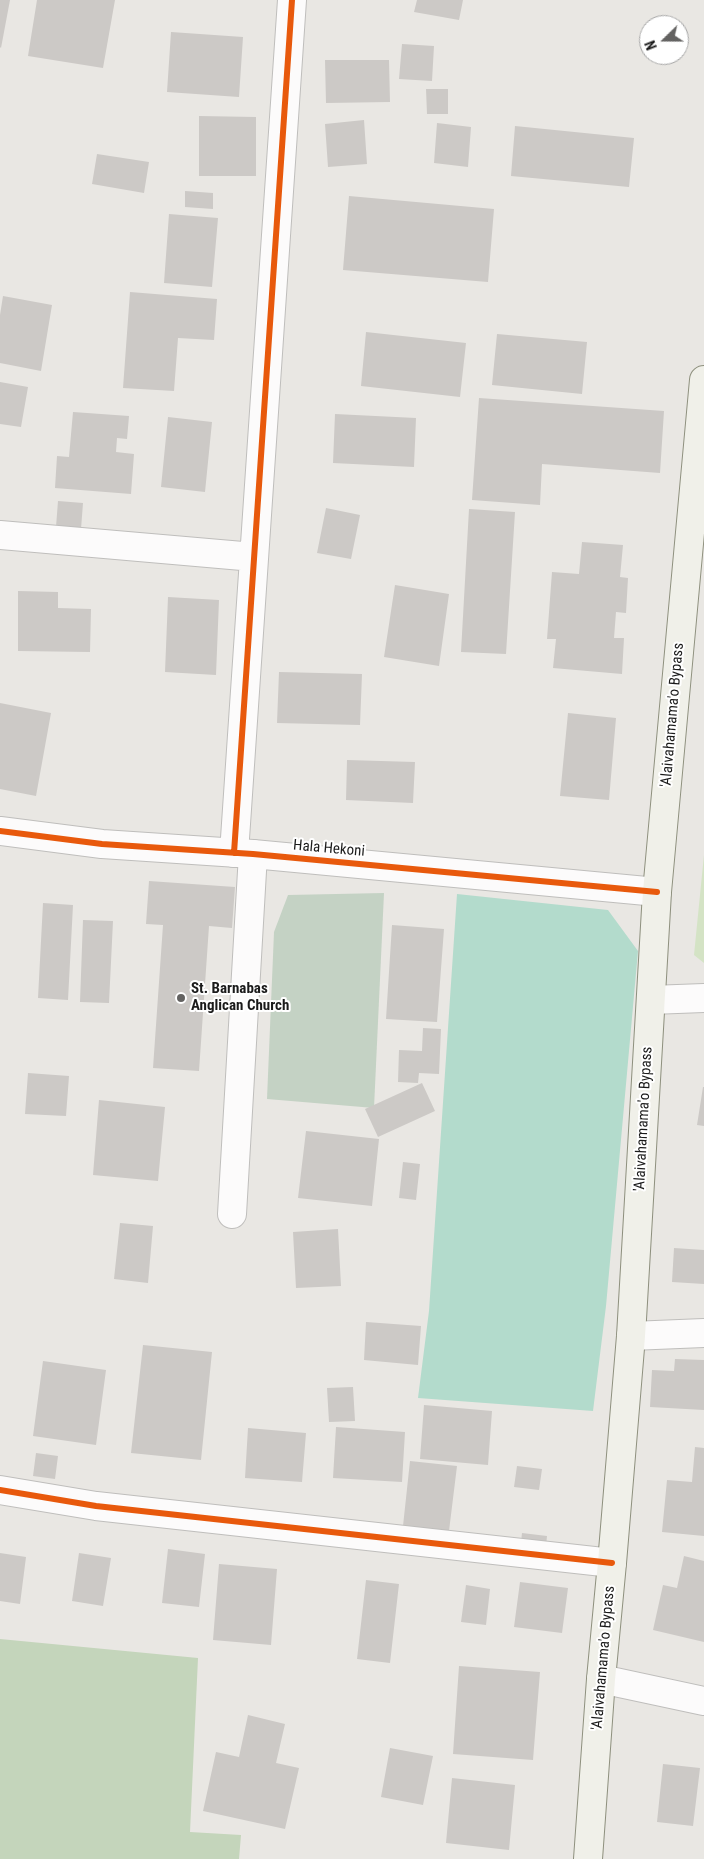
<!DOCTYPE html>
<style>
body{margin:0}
#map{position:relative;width:704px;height:1859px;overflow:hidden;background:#e9e7e3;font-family:"Roboto Condensed",sans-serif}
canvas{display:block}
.north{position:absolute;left:639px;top:15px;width:50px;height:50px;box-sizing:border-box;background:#fff;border:1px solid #a4a4a4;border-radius:50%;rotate:248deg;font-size:14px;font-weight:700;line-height:20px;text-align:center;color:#1b1b1b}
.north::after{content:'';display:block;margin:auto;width:18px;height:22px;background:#636261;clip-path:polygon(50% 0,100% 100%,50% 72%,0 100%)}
</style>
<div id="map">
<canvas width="704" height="1859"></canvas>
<div class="north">N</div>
</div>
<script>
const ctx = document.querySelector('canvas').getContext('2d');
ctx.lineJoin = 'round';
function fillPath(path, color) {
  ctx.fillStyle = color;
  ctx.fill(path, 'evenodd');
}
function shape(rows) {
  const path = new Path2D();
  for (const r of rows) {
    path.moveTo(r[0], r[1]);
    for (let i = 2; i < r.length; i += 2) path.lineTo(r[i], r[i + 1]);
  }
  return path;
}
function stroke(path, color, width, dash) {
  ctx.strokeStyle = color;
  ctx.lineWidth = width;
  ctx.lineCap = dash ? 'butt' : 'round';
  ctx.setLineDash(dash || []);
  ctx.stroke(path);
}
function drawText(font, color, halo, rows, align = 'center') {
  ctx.font = font + ' "Roboto Condensed",sans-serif';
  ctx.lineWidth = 4;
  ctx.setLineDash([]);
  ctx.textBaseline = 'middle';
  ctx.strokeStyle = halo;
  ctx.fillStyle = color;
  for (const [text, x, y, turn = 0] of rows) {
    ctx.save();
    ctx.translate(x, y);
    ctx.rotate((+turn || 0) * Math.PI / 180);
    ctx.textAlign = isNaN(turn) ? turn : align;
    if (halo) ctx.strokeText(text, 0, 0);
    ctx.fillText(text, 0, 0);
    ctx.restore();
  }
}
const grass = shape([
 [704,855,704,963,694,955]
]);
const forest = shape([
 [0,1639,198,1658,190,1832,241,1835,239,1859,0,1859]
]);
const cemetery = shape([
 [384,893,374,1108,267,1099,274,932,288,895]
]);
const pitch = shape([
 [457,894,608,910,638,951,606,1306,593,1411,418,1398,429,1311]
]);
const building = shape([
 [0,0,10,0,1,48,0,47],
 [37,0,115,0,103,68,28,56],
 [417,0,463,0,459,20,414,12],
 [171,32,243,37,239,97,167,92],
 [402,44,434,46,432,81,399,79],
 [325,60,389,60,390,102,326,103],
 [426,89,448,89,448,114,427,114],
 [199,116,256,117,256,176,199,176],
 [364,120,367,164,328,167,325,124],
 [437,123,471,127,468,167,434,163],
 [515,126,634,138,629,187,511,176],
 [97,154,149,162,144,193,92,184],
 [185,191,213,193,213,209,185,207],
 [349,196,494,209,488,282,343,270],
 [169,214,218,218,212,287,164,283],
 [130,292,217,299,214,340,178,338,174,391,123,388],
 [3,296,52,305,41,371,0,363,0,315],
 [366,332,466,343,460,397,361,386],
 [497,334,587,342,582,394,492,385],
 [0,382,28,387,21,427,0,424],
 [479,398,664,411,660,473,542,464,540,505,472,500],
 [73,412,129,416,127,439,117,438,116,452,134,454,131,494,55,488,57,456,69,457],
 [335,414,416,418,414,467,333,463],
 [168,417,212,422,205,492,161,487],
 [58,501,83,503,81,529,56,527],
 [326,508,360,515,351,559,317,553],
 [469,509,515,512,506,654,461,652],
 [582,542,623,545,620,577,628,578,626,613,616,612,614,638,624,638,622,674,553,668,556,639,547,639,552,572,579,574],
 [395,585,449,594,439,666,384,657],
 [18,591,58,592,58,608,91,609,90,652,18,651],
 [168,597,219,600,216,675,165,672],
 [279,672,362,674,360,725,277,723],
 [0,703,51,713,36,796,0,789],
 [568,713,616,718,609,800,560,796],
 [347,760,415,762,413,803,346,800],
 [149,881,235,887,232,928,209,926,199,1071,153,1068,163,925,146,924],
 [43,903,73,905,68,1000,38,998],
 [83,920,113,921,109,1003,80,1002],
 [392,925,444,929,437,1022,386,1019],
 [423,1028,441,1029,439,1074,419,1073,418,1083,398,1082,399,1050,422,1051],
 [28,1073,69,1076,66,1116,25,1114],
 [422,1083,435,1111,378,1137,365,1109],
 [703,1087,704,1087,704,1126,697,1125],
 [99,1100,165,1107,158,1181,93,1175],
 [306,1131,379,1139,372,1206,298,1198],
 [403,1162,420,1164,416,1200,399,1198],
 [120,1223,153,1226,148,1283,114,1279],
 [338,1229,341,1286,296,1288,293,1232],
 [674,1248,704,1250,704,1284,672,1282],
 [366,1322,421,1326,418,1365,364,1360],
 [143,1345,212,1352,201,1460,131,1453],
 [675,1359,704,1360,704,1410,650,1407,652,1370,674,1371],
 [43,1361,106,1370,96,1445,33,1436],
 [353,1387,355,1421,329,1422,327,1388],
 [424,1405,492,1411,488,1465,420,1459],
 [336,1427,405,1432,402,1482,333,1478],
 [248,1428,306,1433,302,1482,245,1478],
 [695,1447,704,1448,704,1536,662,1532,667,1480,692,1482],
 [36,1453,58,1456,55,1479,33,1476],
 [410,1461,457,1466,449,1531,403,1526],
 [517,1466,542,1469,539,1490,514,1487],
 [522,1533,547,1536,546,1546,521,1542],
 [168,1549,205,1554,199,1607,162,1603],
 [0,1553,26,1557,20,1604,0,1601],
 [79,1553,111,1558,103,1606,72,1601],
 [684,1556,704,1561,704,1642,653,1630,663,1585,677,1588],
 [219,1564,277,1569,271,1645,213,1640],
 [366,1580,399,1584,390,1663,357,1659],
 [520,1582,568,1588,562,1633,514,1627],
 [466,1585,490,1589,486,1625,461,1622],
 [459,1666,540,1672,533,1760,453,1754],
 [248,1715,285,1724,276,1763,299,1768,285,1829,203,1811,216,1752,239,1757],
 [390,1748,433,1756,423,1805,381,1797],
 [663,1764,700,1768,693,1826,657,1822],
 [452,1778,515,1785,509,1850,446,1843]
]);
const minor = shape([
 [0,535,254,557],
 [234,853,292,0],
 [651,1000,704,998],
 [232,1214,253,854],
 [631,1336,704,1333],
 [0,1490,96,1506,612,1563],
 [601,1679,704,1701]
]);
const tertiary = shape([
 [0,831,102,844,253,854,657,892]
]);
const secondary = shape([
 [588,1859,601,1679,612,1563,631,1336,657,892,704,380]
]);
const cycleway = shape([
 [0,831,102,844,253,854,657,892],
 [234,853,292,0],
 [0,1490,96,1506,612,1563]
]);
const markers = [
 [181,998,5,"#636261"]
];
const streetNames = [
 ["'Alaivahamama'o Bypass",673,715,-85],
 ["Hala Hekoni",329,849,5],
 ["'Alaivahamama'o Bypass",644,1119,-87],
 ["'Alaivahamama'o Bypass",604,1658,-85]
];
const poiNames = [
 ["St. Barnabas",191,989],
 ["Anglican Church",191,1006]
];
fillPath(grass, '#d4e3c5');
fillPath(forest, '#c4d5bb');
fillPath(cemetery, '#c4d2c4');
fillPath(pitch, '#b3dbcc');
fillPath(building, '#ccc9c6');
stroke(minor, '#bfbebc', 30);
stroke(tertiary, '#bfbebc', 30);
stroke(secondary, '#8e907e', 30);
stroke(minor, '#fcfbfb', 28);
stroke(tertiary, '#fcfbfb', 28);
stroke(secondary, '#f0f0e9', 28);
stroke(cycleway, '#e8590c', 6);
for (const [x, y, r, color] of markers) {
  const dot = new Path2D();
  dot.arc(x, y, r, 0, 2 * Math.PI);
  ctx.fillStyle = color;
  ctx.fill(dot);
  stroke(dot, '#fff', 2);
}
drawText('15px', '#1b1b1b', '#fff', streetNames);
drawText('bold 15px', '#1b1b1b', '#fff', poiNames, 'left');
</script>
